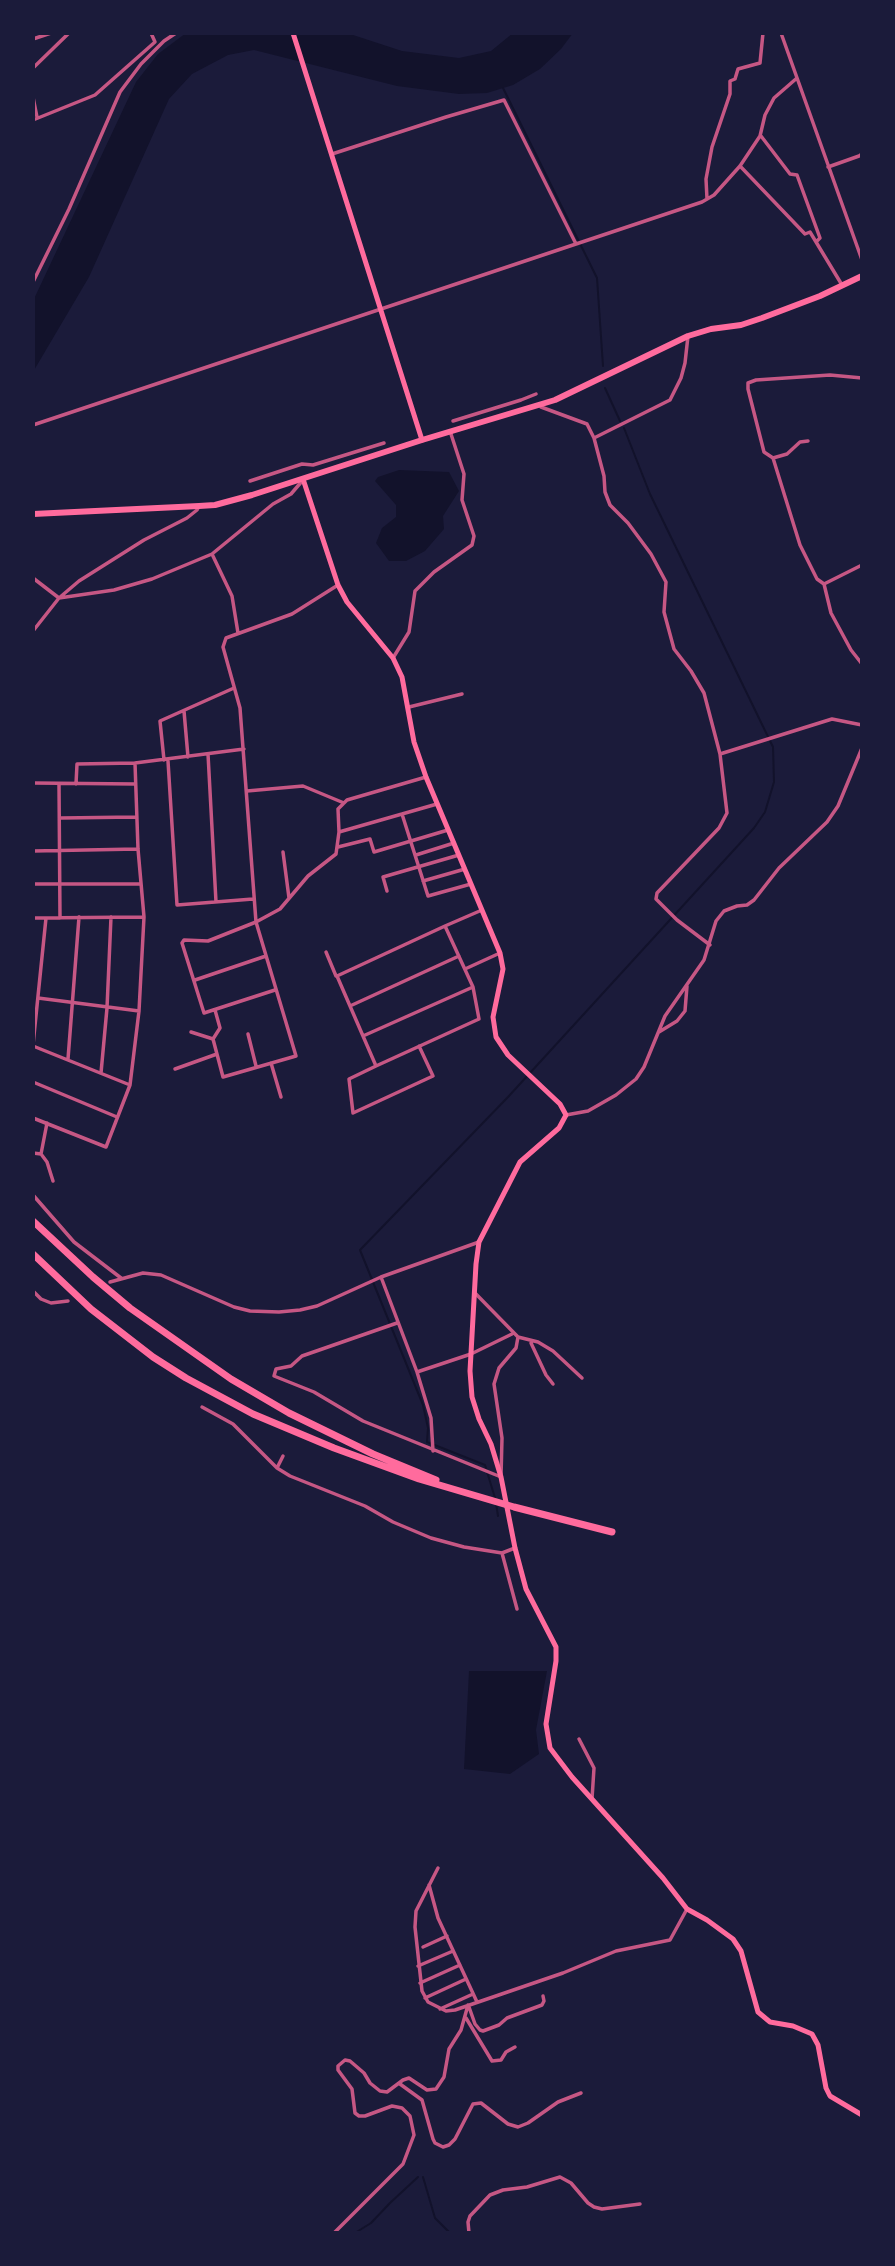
<!DOCTYPE html>
<style>
body{margin:0}
#map{position:relative;width:895px;height:2266px;overflow:hidden;background:#1b1b3a;font-family:"Alegreya Sans",sans-serif}
canvas{display:block}
.frame{position:absolute;inset:0;border:35px solid #1b1b3a;pointer-events:none}
</style>
<div id="map">
<canvas width="895" height="2266"></canvas>
<div class="frame"></div>
</div>
<script>
const ctx = document.querySelector('canvas').getContext('2d');
ctx.lineJoin = 'round';
function fillPath(path, color) {
  ctx.fillStyle = color;
  ctx.fill(path, 'evenodd');
}
function shape(rows) {
  const path = new Path2D();
  for (const r of rows) {
    path.moveTo(r[0], r[1]);
    for (let i = 2; i < r.length; i += 2) path.lineTo(r[i], r[i + 1]);
  }
  return path;
}
function stroke(path, color, width, dash) {
  ctx.strokeStyle = color;
  ctx.lineWidth = width;
  ctx.lineCap = dash ? 'butt' : 'round';
  ctx.setLineDash(dash || []);
  ctx.stroke(path);
}
const water = shape([
 [186,33,347,33,402,51,459,58,491,51,513,33,573,33,561,49,540,69,513,85,487,93,459,94,397,86,254,50,228,55,192,74,169,99,89,277,33,372,33,301,136,82,158,54],
 [399,470,449,472,459,491,443,516,444,529,425,551,406,561,389,561,376,543,382,528,396,517,396,505,375,481,378,477],
 [469,1671,547,1671,536,1730,539,1754,510,1774,464,1769]
]);
const stream = shape([
 [503,88,597,278,603,366],
 [605,388,620,421],
 [495,1498,485,1465,427,1442,428,1428,423,1405,360,1250,508,1097,754,828,765,812,774,782,773,747,650,494,624,428],
 [496,1503,498,1516],
 [423,2177,435,2218,450,2233],
 [355,2233,371,2223,390,2203,418,2177]
]);
const minor = shape([
 [410,33,433,33],
 [781,33,862,260],
 [33,39,51,33],
 [33,68,69,33],
 [33,97,37,117],
 [33,120,95,95,155,42,151,33],
 [761,136,790,174,797,175,820,238,816,242],
 [332,154,446,117,504,100,576,244],
 [740,166,805,234,810,232,842,285],
 [828,167,859,156,862,154],
 [707,199,706,179,712,147,730,94,730,81,735,79,738,69,760,63,763,33],
 [33,282,69,209,120,92,141,64,164,41,176,33],
 [862,378,830,375,756,380,748,383,748,389,764,452,773,458,800,545,817,579,824,584,831,613,851,650,862,664],
 [541,407,587,424,594,438,604,476,605,492,610,505,628,523,651,554,666,582,664,612,674,649,691,671,704,693,720,754,727,813,719,828,657,893,656,899,677,920,710,945],
 [453,421,521,400,536,394],
 [33,425,702,202,714,195,740,166,760,136,765,115,774,98,797,78],
 [594,438,670,400,681,378,685,363,688,336],
 [773,458,787,454,800,442,808,441],
 [250,481,302,464,313,465,384,443],
 [212,554,232,596,238,633],
 [33,578,59,598],
 [824,584,862,565],
 [59,598,114,590,152,579,212,554,273,504,291,494,303,480],
 [33,631,59,598,79,581,144,540,187,518,197,510,199,506],
 [393,658,409,632,415,591,434,572,472,545,474,536,462,500,464,474,450,431],
 [409,707,462,694],
 [184,711,188,757],
 [208,754,216,902],
 [720,754,832,719,862,725],
 [164,760,160,721,234,688],
 [168,761,177,905,253,899],
 [33,783,135,784],
 [59,784,60,918],
 [76,784,77,764,135,763],
 [247,791,303,786,344,803],
 [402,814,428,896,471,884],
 [61,818,136,817],
 [339,832,437,804],
 [338,847,370,839,374,852,448,830],
 [33,851,138,849],
 [283,852,289,898],
 [416,855,454,843],
 [423,881,465,869],
 [33,884,141,884],
 [387,891,383,877,459,855],
 [33,918,143,917],
 [445,926,473,987,479,1019,376,1066,337,976,445,926,482,910],
 [326,952,336,976],
 [465,969,500,953],
 [195,980,266,956],
 [275,990,204,1013,182,943,184,940,208,941,256,922,280,909,308,876,336,854,339,832,338,809,347,800,426,777],
 [38,998,139,1011],
 [350,1006,459,956],
 [215,1010,220,1028,213,1039,223,1077,296,1056,256,922,240,708,223,647,226,638,292,614,338,585],
 [191,1032,213,1039],
 [659,1032,677,1021,685,1011,687,986],
 [248,1034,256,1066],
 [363,1036,473,987],
 [33,1045,46,918],
 [33,1046,130,1085],
 [68,1059,79,917],
 [271,1063,281,1097],
 [376,1066,349,1079,353,1113,433,1076,419,1046],
 [175,1069,217,1054],
 [101,1073,107,1008,111,917],
 [33,1082,117,1117],
 [566,1115,588,1111,616,1095,636,1079,644,1067,665,1016,704,960,716,921,724,911,737,906,747,905,754,900,779,868,827,822,838,806,862,748],
 [33,1118,106,1147,130,1085,139,1011,144,917,138,849,135,763,244,749],
 [33,1153,41,1154,47,1162,53,1181],
 [41,1154,47,1123],
 [33,1195,74,1242,121,1278],
 [381,1277,417,1372,431,1418,433,1451],
 [110,1282,143,1273,161,1275,234,1307,250,1311,279,1312,300,1310,317,1306,381,1277,479,1242],
 [33,1291,41,1299,51,1303,68,1301],
 [397,1323,302,1356,291,1366,276,1369,274,1376,314,1392,363,1421,501,1477,502,1438,494,1384,499,1368,516,1348,518,1337,475,1293],
 [518,1337,538,1342,553,1351,582,1378],
 [531,1343,546,1375,553,1384],
 [417,1372,471,1354,512,1334],
 [202,1407,233,1424,277,1468,290,1476,365,1506,393,1522,431,1538,464,1547,502,1553,515,1548],
 [277,1468,283,1456],
 [502,1553,517,1609],
 [579,1739,594,1768,592,1799],
 [438,1868,416,1911,415,1927,422,1991,428,2002,446,2011,455,2010,563,1973,616,1951,670,1940,687,1909],
 [429,1885,438,1918,477,2002],
 [423,1947,447,1936],
 [418,1966,453,1951],
 [420,1983,460,1965],
 [425,1998,466,1979],
 [469,2007,475,2024,480,2030,483,2031,499,2025,507,2018,542,2005,544,2001,543,1996],
 [440,2009,473,1994],
 [466,2018,492,2061,501,2060,506,2052,515,2047],
 [400,2084,422,2100,433,2139,435,2143,443,2147,449,2145,455,2139,473,2104,481,2103,508,2124,518,2127,528,2123,558,2102,581,2093],
 [334,2233,403,2164,414,2135,410,2116,402,2108,392,2106,365,2116,359,2116,355,2113,352,2089,338,2070,338,2066,345,2060,350,2061,364,2073,370,2083,380,2091,387,2092,403,2080,409,2078,427,2090,436,2089,444,2077,449,2049,461,2030,468,2005],
 [469,2233,468,2222,470,2216,490,2195,503,2190,527,2187,560,2177,571,2183,588,2203,594,2207,602,2209,640,2204]
]);
const secondary = shape([
 [293,33,422,440],
 [303,479,338,585,347,602,393,658,402,677,414,742,426,777,500,953,503,969,493,1017,496,1037,508,1055,560,1104,566,1115,559,1128,520,1162,479,1242,476,1264,470,1371,472,1397,479,1419,491,1444,501,1477,515,1548,526,1589,556,1647,556,1661,546,1724,550,1748,572,1777,663,1878,687,1909,707,1920,733,1939,741,1951,758,2012,770,2022,793,2026,812,2034,818,2045,826,2088,830,2096,862,2115]
]);
const trunk = shape([
 [33,514,199,506,215,505,252,495,422,440,555,400,688,336,711,329,741,325,762,318,820,296,862,276]
]);
const motorway = shape([
 [33,1221,93,1277,130,1308,231,1379,289,1413,373,1454,436,1480],
 [33,1254,91,1309,153,1357,186,1378,253,1414,334,1448,419,1479,514,1507,612,1532]
]);
fillPath(water, '#12122b');
stroke(stream, '#12122b', 2);
stroke(minor, '#c65784', 3.5);
stroke(secondary, '#ff6b9d', 5);
stroke(trunk, '#ff6b9d', 6);
stroke(motorway, '#ff6b9d', 7);
</script>
